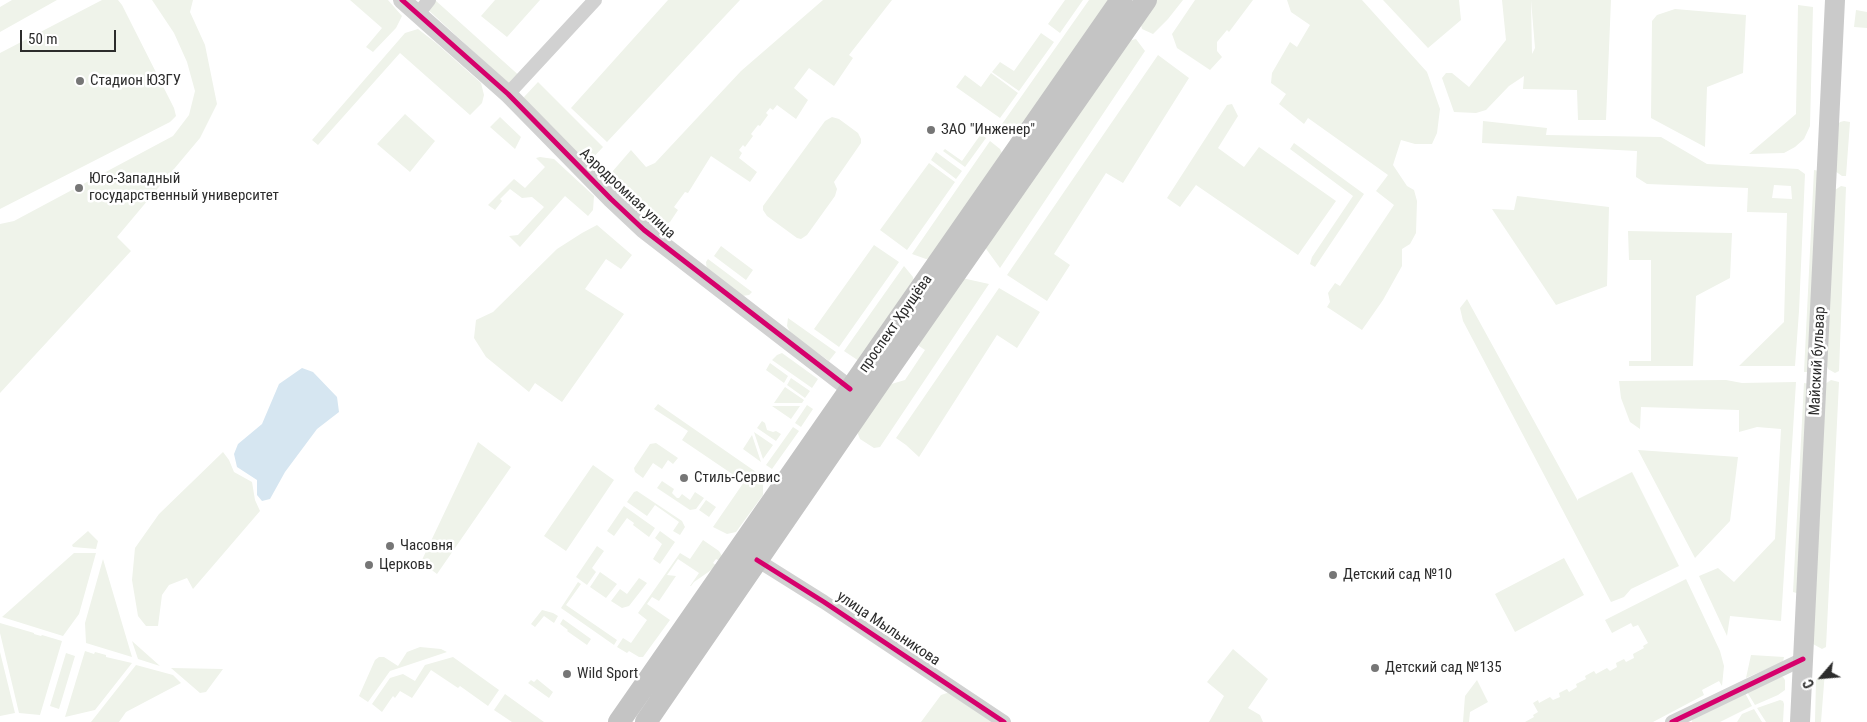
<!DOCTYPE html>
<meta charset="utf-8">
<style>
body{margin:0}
#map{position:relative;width:1867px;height:722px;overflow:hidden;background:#fff;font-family:"Roboto Condensed",sans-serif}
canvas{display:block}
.north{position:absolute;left:1797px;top:652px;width:50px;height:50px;-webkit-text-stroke:4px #fff;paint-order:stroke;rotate:243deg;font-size:14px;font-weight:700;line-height:20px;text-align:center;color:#2c2c2c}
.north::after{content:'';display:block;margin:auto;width:18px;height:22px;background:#2c2c2c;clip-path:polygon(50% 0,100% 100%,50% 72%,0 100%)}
.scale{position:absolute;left:20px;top:30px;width:96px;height:22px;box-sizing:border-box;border:2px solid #2c2c2c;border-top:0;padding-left:6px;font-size:15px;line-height:18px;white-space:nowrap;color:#2c2c2c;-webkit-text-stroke:4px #fff;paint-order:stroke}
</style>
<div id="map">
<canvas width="1867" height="722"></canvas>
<div class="north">С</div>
<div class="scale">50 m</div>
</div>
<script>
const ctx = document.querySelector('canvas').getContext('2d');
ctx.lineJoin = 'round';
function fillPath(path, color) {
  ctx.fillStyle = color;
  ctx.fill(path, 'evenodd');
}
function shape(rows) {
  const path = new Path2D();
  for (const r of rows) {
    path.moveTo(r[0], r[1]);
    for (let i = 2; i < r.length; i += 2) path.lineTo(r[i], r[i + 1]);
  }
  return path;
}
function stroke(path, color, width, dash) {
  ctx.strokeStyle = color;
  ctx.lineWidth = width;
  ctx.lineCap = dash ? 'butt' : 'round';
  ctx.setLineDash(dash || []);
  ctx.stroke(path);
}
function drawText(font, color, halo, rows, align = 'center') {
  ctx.font = font + ' "Roboto Condensed",sans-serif';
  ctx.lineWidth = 5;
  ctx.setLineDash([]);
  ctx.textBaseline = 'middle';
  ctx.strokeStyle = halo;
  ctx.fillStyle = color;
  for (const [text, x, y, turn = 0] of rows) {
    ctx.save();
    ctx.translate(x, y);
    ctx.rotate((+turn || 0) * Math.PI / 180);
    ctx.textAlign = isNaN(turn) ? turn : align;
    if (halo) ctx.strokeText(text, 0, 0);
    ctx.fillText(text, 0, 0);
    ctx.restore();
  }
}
const green = shape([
 [12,0,57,0,0,32,0,7],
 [102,0,118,0,122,5,174,108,176,116,170,122,0,209,0,53],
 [152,0,193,0,190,12,205,45,217,104,200,138,117,237,131,251,0,393,0,224,14,221,173,136,189,115,195,91,187,62,174,33],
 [350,0,388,0,402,16,396,28,373,52,366,47,382,28],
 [435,0,523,79,514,89,424,6],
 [495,0,540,0,507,37,481,16],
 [668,0,740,0,607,142,571,108],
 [823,0,892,0,849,55,853,58,834,86,809,68,794,88,808,100,796,119,777,105,773,110,770,108,766,113,768,115,760,126,758,125,751,134,753,136,745,147,743,145,739,150,742,153,739,158,757,172,750,182,711,156,688,193,685,192,674,207,678,210,670,222,664,225,656,224,611,179,612,172,631,150,646,167,655,163,741,71],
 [1065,0,1083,0,1060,33,1048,24],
 [1089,0,1110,0,1017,133,1013,132,1002,124],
 [1153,0,1183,0,1168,19,1153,34,1142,29,1139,18],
 [1195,0,1253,0,1229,32,1227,30,1217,42,1217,51,1222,57,1210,70,1177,48,1172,34],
 [1287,0,1362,0,1427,72,1440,109,1437,133,1432,144,1415,144,1401,140,1393,165,1407,186,1414,190,1417,201,1416,233,1410,244,1402,249,1402,266,1383,300,1362,330,1327,307,1330,302,1328,293,1335,283,1340,286,1394,205,1376,191,1388,175,1308,118,1304,124,1279,104,1286,94,1271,83,1272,73,1290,42,1297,47,1310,25,1291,12],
 [1383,0,1459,0,1461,20,1428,48],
 [1502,0,1531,0,1532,54,1535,48,1531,0,1611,0,1606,120,1578,120,1577,90,1523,89,1524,76,1509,86,1486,110,1476,113,1454,112,1442,78,1446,73,1452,73,1469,87,1506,40],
 [1798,5,1813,7,1810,126,1804,139,1795,147,1784,153,1749,154,1796,114],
 [1675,9,1746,15,1743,73,1707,87,1705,147,1651,118,1652,21,1657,15],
 [1856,10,1867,12,1867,28,1854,27],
 [418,29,436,43,481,83,484,95,482,103,470,115,400,53,318,145,312,140,405,33],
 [1041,33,1054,42,1019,91,992,72,1000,62,1014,71],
 [1136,39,1145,51,1000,268,984,246,1124,42],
 [1158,55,1189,78,1123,183,1106,173,1054,254,1070,265,1047,301,1007,275],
 [991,73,1018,93,1000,118,956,87,965,75,981,87],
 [538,82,603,147,587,164,527,105,524,97],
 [1232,104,1238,116,1218,148,1244,167,1259,147,1336,201,1298,255,1196,185,1180,207,1167,198,1227,105],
 [405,114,435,141,410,172,377,144],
 [500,117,521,137,515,149,490,127],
 [832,117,839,119,858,133,861,139,861,143,834,182,837,189,835,196,807,235,801,239,797,238,767,216,763,210,763,206,825,121],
 [1483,121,1547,128,1546,135,1661,137,1707,164,1798,169,1805,174,1799,311,1795,366,1739,366,1784,322,1787,213,1747,212,1748,188,1647,184,1636,177,1637,151,1482,143],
 [1774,185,1791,186,1792,199,1772,198],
 [1844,121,1850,122,1846,176,1842,176,1835,171,1837,126,1840,122],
 [981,134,986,138,965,167,943,151,945,149,962,161],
 [990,141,1000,149,1002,153,933,258,926,259,912,254],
 [1294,143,1364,194,1315,267,1310,264,1312,257,1353,196,1290,149],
 [936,152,962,171,956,179,931,160],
 [540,157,554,159,594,196,593,210,588,216,565,196,520,247,509,236,518,235,544,207,532,197,522,198,510,189,500,199,502,201,495,210,488,205,514,179,525,188,545,167,536,158],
 [929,163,955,182,907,250,880,230],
 [1814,170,1820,171,1809,372,1804,372],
 [1841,186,1846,187,1839,371,1835,373,1828,369,1826,363,1835,190],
 [1517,196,1609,207,1607,286,1556,305,1492,209,1514,210],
 [597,225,632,255,621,269,606,259,585,289,624,314,562,402,535,383,529,392,486,357,474,338,476,320,493,312,557,249,582,233],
 [1628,231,1732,233,1730,278,1696,296,1693,366,1629,366,1629,361,1651,361,1651,260,1629,260],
 [874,245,899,262,839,347,814,329],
 [721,246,753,270,746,280,714,256],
 [708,259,752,292,749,295,742,296,707,271,706,262],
 [904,266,913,277,914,283,859,361,844,351],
 [962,278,989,284,880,447,874,448,860,439,856,429,888,385,905,380,925,350,919,346,919,338],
 [999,288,1040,312,1017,348,997,335,919,457,906,445,896,438],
 [1467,299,1578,501,1578,499,1632,472,1679,566,1631,589,1624,597,1611,602,1463,321,1460,308],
 [788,318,836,352,829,361,791,334,787,326],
 [782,353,818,379,812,388,772,360,777,355],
 [770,363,788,376,784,383,766,370],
 [791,378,810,391,805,398,787,385],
 [1726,380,1742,383,1796,382,1781,621,1730,616,1727,636,1699,576,1718,568,1734,582,1775,539,1781,429,1757,427,1739,432,1739,410,1641,407,1640,429,1630,422,1621,398,1619,381],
 [1831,380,1839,382,1826,647,1822,649,1813,644,1825,384],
 [1804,383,1810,384,1800,594,1793,592],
 [785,387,804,400,802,403,774,403],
 [658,404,756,472,755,475,763,483,763,495,736,532,727,534,713,527,744,482,682,440,688,431,654,409],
 [807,405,813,409,801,427,795,423],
 [772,406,800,406,791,419],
 [762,421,765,423,767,430,773,432,776,431,781,434,776,441,757,428],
 [793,427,799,431,772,469,766,465],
 [754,432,773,445,763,459],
 [752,435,761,462,743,449],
 [478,442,511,467,437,574,421,562],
 [656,443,678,458,673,464,668,460,662,469,653,463,643,478,635,472,634,468,650,444],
 [1638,450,1738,457,1730,521,1695,558],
 [223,452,229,460,234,472,252,482,255,500,260,511,193,589,187,578,169,585,162,595,158,626,146,626,138,616,132,580,135,548,159,514],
 [593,465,614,480,566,551,544,536],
 [662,481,674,489,672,493,677,498,679,498,682,494,690,500,695,492,704,498,696,509,690,510,657,488],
 [637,491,682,521,685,527,680,535,673,531,679,522,655,505,647,516,627,502,634,492],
 [706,500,716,507,709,517,699,510],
 [624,506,655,528,649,537,633,525,634,523,627,518,614,536,607,531],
 [88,531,98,541,96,549,73,547,72,545],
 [660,531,675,542,660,564,653,559,662,544,655,538],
 [703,540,719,551,722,556,720,561,716,559,713,563,717,566,694,582,691,586,690,586,699,573,678,559,667,575,676,576,659,601,652,597,647,604,670,620,643,657,639,657,629,651,627,653,617,647,623,638,631,643,647,620,638,613,680,553,690,559],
 [597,546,604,551,592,568,596,572,587,585,576,577],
 [74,553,96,553,79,614,63,636,2,617],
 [1564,558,1584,595,1515,632,1495,594],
 [103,559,132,657,86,643,85,623],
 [600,572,617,584,606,598,590,587],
 [639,578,647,583,629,606,622,608,611,601,620,589,627,594],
 [1686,579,1720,651,1724,666,1722,686,1719,681,1702,690,1704,695,1653,722,1525,722,1534,717,1533,715,1538,712,1533,703,1538,700,1539,703,1550,697,1553,700,1560,697,1559,693,1567,689,1569,692,1577,687,1576,684,1586,679,1585,676,1594,671,1596,674,1607,668,1610,671,1617,667,1616,663,1624,659,1626,662,1634,658,1633,654,1644,648,1643,646,1648,643,1638,625,1633,627,1631,623,1612,633,1605,620],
 [578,582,581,584,566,605,617,640,614,645,561,608],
 [542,610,553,613,558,616,554,623,544,616,535,627,531,624],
 [563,619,591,639,587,645,567,631,568,630,560,624],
 [0,623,34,633,34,634,41,636,42,635,62,641,40,715,19,713,0,633],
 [132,641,160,666,138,659],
 [420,647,441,649,447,652,390,671,368,702,359,696,375,660,379,657,384,657,398,666,407,652],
 [1233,649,1268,679,1248,708,1260,715,1263,722,1209,722,1224,696,1207,682],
 [85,651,94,654,95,652,106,655,106,657,132,663,95,710,65,717],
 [0,652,15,713,0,716],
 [66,653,75,656,59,709,50,706],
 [1751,655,1784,657,1783,662,1746,678],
 [453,657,499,690,488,706,460,686,458,688,431,670,412,698,400,691,395,698,393,696,382,712,372,704,390,678,403,674,415,681,425,665],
 [136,665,173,675,181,683,126,712,119,722,91,722],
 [171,668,223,669,206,692,200,693],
 [1825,671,1821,722,1815,722,1816,680],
 [1780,677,1783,677,1785,680,1785,690,1778,695,1755,705,1747,692],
 [537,679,553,692,549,698,528,683,531,680,534,682],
 [1477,680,1488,702,1470,712,1469,722,1463,722,1465,696],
 [950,692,992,722,921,722,941,695],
 [1745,693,1752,706,1720,722,1692,722,1692,719],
 [505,694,544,722,512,722,494,710],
 [1780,700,1783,701,1784,704,1783,722,1766,722,1757,708],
 [1754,709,1762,722,1737,722,1742,714]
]);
const water = shape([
 [302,368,313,372,337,397,339,412,317,429,285,472,270,499,262,501,257,495,257,480,237,467,234,454,238,444,262,424,279,384]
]);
const minor = shape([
 [418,14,429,0],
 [508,94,595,0],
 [757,560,824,602,1004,722],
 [1672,722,1803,659]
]);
const tertiary = shape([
 [402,0,508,94,611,199,644,230,850,389]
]);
const secondary = shape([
 [1800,722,1835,0]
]);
const primary = shape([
 [619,722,1121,0],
 [646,722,881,380,1146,0]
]);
const cycleway = shape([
 [402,0,508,94,611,199,644,230,850,389],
 [757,560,824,602,1004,722],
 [1672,722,1803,659]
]);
const markers = [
 [80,81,5,"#767676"],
 [931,130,5,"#767676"],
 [79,188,5,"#767676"],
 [684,478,5,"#767676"],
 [390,546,5,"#767676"],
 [369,565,5,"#767676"],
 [1333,575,5,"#767676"],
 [1375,668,5,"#767676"],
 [567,674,5,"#767676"]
];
const poiNames = [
 ["Стадион ЮЗГУ",90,81],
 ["ЗАО \"Инженер\"",941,130],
 ["Юго-Западный",89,179],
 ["государственный университет",89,196],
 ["Стиль-Сервис",694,478],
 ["Часовня",400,546],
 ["Церковь",379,565],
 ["Детский сад №10",1343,575],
 ["Детский сад №135",1385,668],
 ["Wild Sport",577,674]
];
const streetNames = [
 ["Аэродромная улица",627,194,43],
 ["проспект Хрущёва",896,324,-55],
 ["Майский бульвар",1818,361,-87],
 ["улица Мыльникова",888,629,34]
];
fillPath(green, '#eff3ea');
fillPath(water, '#d6e6f1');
stroke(minor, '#d1d1d1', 14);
stroke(tertiary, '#d1d1d1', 18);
stroke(secondary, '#cacaca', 20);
stroke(primary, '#c4c4c4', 22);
stroke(cycleway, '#d6006c', 5);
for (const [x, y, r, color] of markers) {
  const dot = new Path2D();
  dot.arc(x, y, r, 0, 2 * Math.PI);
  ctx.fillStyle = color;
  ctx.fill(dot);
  stroke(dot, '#fff', 2);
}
drawText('15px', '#2c2c2c', '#fff', poiNames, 'left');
drawText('15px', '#2c2c2c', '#fff', streetNames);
</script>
